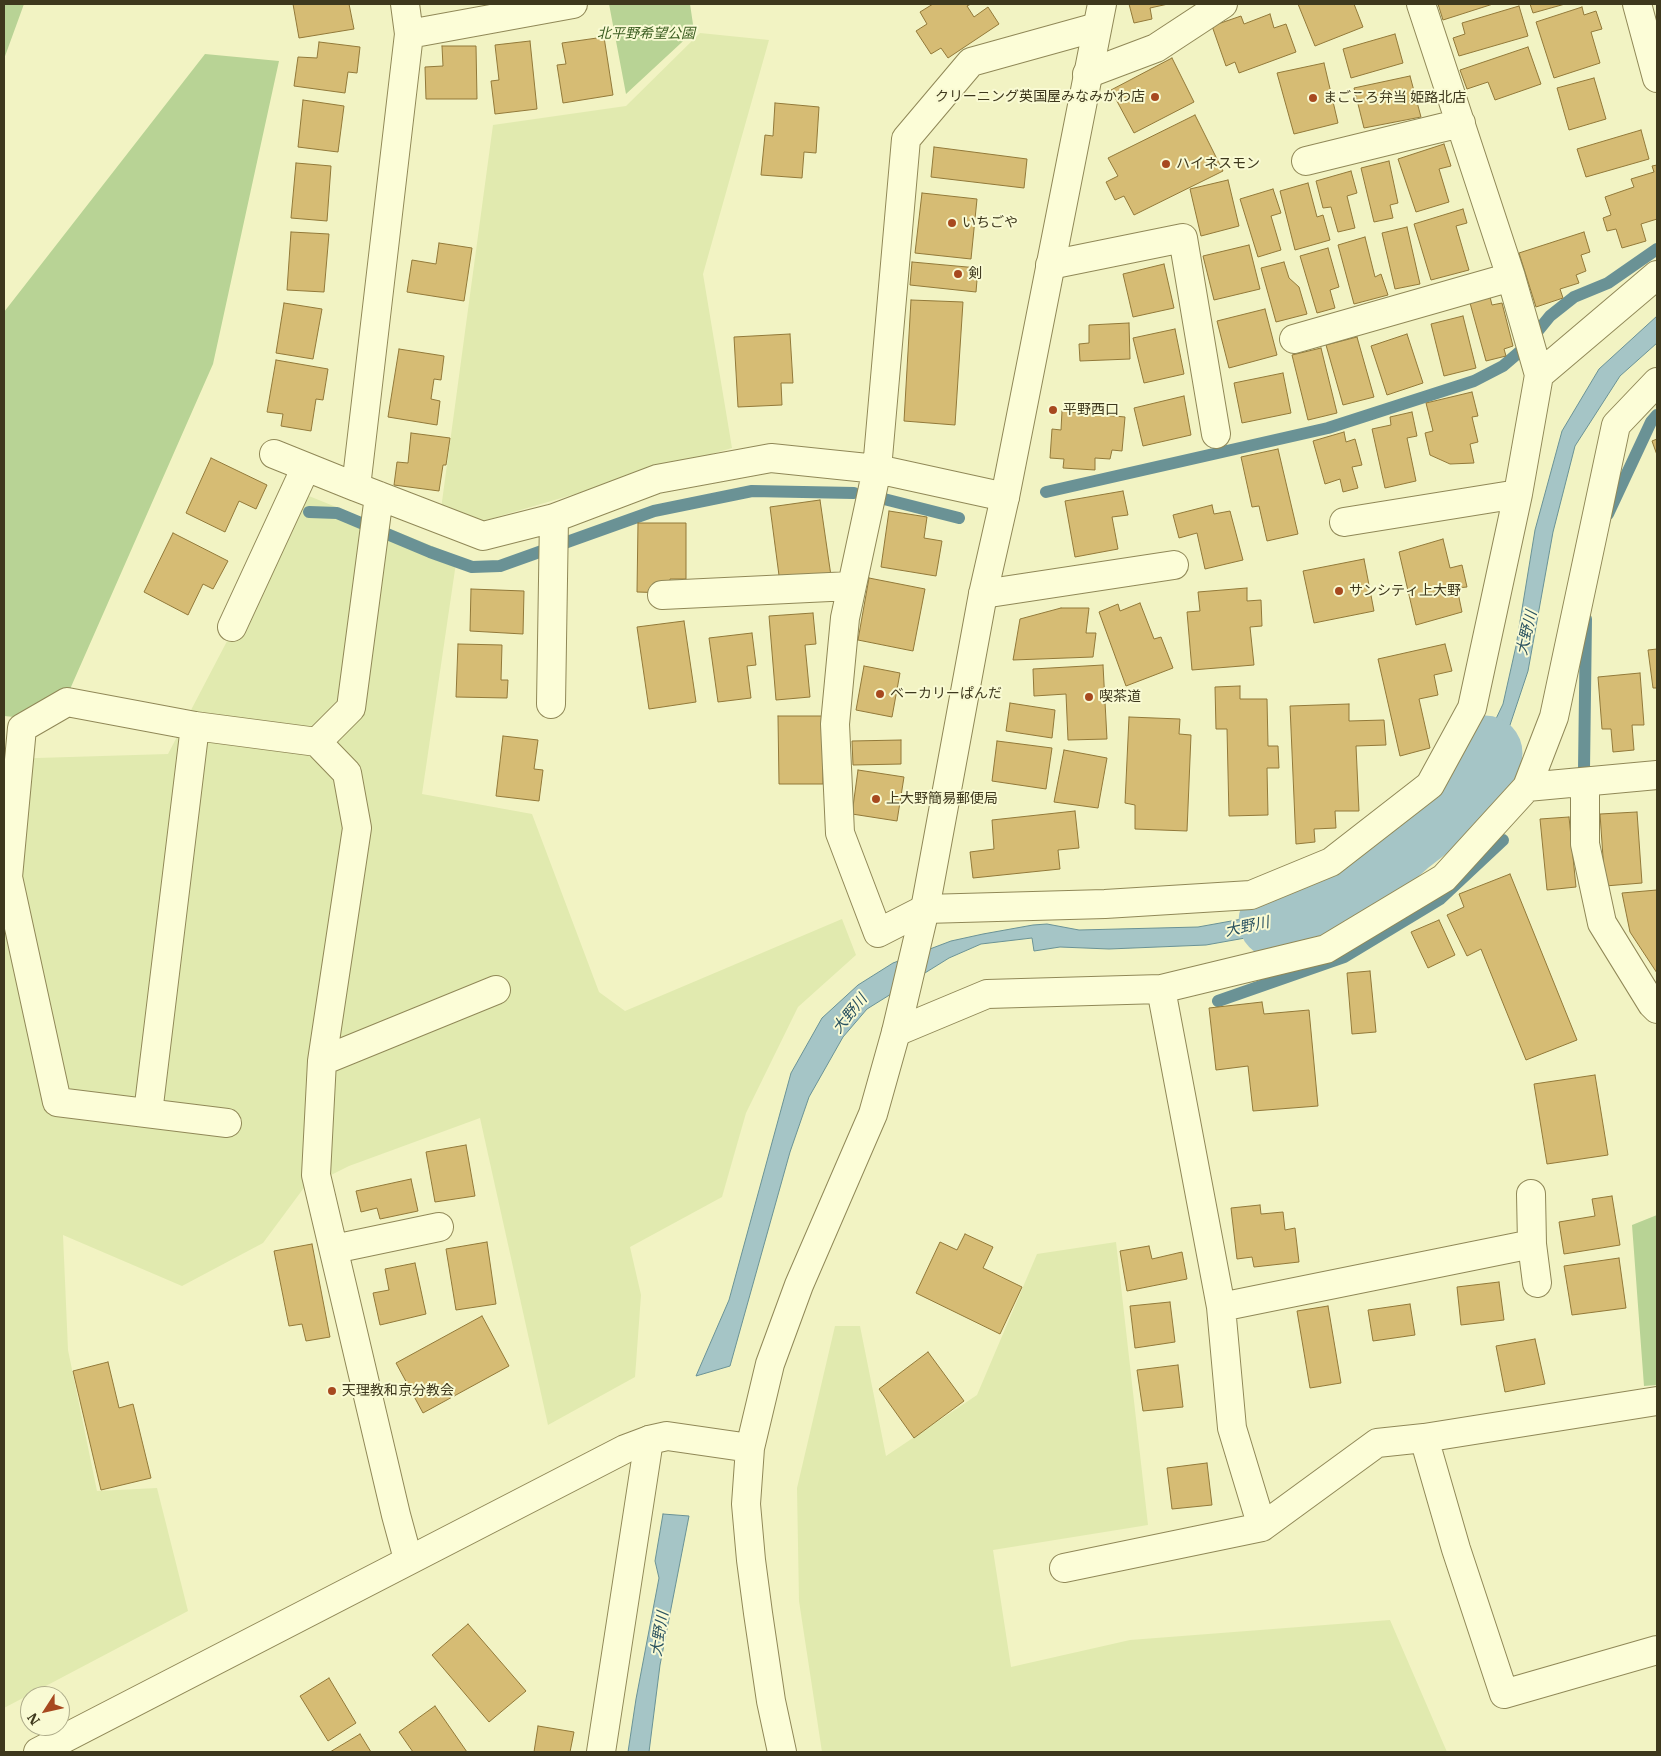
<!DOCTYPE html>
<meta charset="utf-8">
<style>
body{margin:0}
#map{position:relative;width:1661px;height:1756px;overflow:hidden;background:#f2f3c3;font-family:"IBM Plex Serif",serif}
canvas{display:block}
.frame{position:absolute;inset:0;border:5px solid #3e381d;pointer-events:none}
.north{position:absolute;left:20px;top:1686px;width:50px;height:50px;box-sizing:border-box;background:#f9fad3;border:1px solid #aeac8a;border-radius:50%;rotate:235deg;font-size:14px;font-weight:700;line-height:20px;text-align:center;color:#3e381d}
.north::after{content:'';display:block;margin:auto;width:18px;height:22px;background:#a7491f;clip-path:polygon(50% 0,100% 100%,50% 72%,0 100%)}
</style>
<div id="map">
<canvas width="1661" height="1756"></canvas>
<div class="frame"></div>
<div class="north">N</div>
</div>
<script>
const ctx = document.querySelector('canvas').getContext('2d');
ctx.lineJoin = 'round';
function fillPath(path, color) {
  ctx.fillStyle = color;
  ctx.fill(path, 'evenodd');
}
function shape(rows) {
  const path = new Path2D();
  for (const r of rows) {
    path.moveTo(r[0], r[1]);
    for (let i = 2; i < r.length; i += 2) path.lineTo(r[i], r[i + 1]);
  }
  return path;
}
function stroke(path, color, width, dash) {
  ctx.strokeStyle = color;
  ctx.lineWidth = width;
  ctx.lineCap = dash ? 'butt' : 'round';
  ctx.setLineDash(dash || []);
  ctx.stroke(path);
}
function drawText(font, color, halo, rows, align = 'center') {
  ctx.font = font + ' "IBM Plex Serif","Noto Sans JP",serif';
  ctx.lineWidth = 4;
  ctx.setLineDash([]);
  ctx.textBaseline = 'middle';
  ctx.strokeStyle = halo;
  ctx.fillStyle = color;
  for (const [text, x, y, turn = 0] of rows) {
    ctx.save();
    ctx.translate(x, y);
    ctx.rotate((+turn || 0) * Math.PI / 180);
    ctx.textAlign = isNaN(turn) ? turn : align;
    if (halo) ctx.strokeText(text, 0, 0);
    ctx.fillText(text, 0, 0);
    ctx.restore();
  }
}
const farmland = shape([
 [700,33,769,40,703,274,732,448,483,521,441,509,493,125,626,106],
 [304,494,457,556,422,794,532,814,599,992,625,1011,842,919,856,955,798,1007,746,1113,722,1197,630,1247,641,1295,635,1377,548,1425,480,1118,349,1166,303,1189,263,1243,182,1286,63,1235,68,1350,97,1491,157,1488,188,1611,4,1708,4,759,168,754],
 [1116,1242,1148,1525,993,1550,1011,1667,1130,1640,1390,1620,1447,1752,822,1752,799,1601,797,1488,835,1326,860,1326,886,1456,977,1395,1037,1254]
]);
const green = shape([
 [4,4,24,4,4,59],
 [609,4,690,4,694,31,626,94],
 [205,54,279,61,213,364,56,721,4,716,4,312],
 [1657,1215,1657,1385,1644,1386,1632,1225]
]);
const water = shape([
 [1657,316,1657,343,1620,376,1575,446,1553,532,1528,671,1502,749,1482,788,1461,814,1409,863,1374,889,1326,916,1290,930,1206,945,1109,949,1060,947,1034,951,1032,938,981,944,949,958,867,1009,843,1037,809,1097,790,1152,730,1366,696,1376,729,1300,791,1073,822,1018,858,985,893,963,951,941,983,934,1033,925,1047,924,1079,930,1198,927,1270,914,1318,902,1365,874,1416,831,1449,798,1464,777,1484,744,1503,704,1516,646,1535,530,1562,431,1599,369,1657,316],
 [663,1514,689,1516,660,1665,649,1752,628,1752,636,1699,659,1578,655,1561,663,1514]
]);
const stream = shape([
 [1046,492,1328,428,1474,381,1503,366,1524,348,1550,316,1574,297,1608,283,1657,249],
 [884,499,959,518],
 [309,512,337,513,430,552,472,567,500,566,654,511,752,491,854,493],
 [1608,514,1651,422,1657,415],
 [1584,769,1586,619],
 [1218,1001,1344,957,1440,899,1503,840]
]);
const river = shape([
 [1276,921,1321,912,1403,840,1470,788,1485,753]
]);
const building = shape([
 [293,4,349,4,354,29,299,38,293,4],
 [933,4,971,4,967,6,974,17,988,7,999,24,948,58,941,48,931,54,916,31,927,24,920,12,933,4],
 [1129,4,1168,4,1150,8,1152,19,1134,23,1129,4],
 [1298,4,1354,4,1363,27,1315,46,1298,4],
 [1438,4,1493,4,1443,20,1438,4],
 [1530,4,1565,4,1533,13,1530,4],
 [1519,6,1528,36,1459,56,1453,38,1465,34,1462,23,1519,6],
 [1582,7,1584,15,1596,11,1602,29,1591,32,1600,63,1554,78,1536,22,1582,7],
 [1270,14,1274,28,1286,24,1296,52,1239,73,1235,62,1226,66,1212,26,1241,16,1244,24,1270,14],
 [1395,34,1403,63,1351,78,1343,49,1395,34],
 [604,37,613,95,563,103,557,65,566,64,562,43,604,37],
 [530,41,537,109,495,114,491,81,499,80,495,45,530,41],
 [319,42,360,47,357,73,348,72,345,93,294,86,298,57,317,58,319,42],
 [442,46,476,46,477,99,426,99,425,67,443,66,442,46],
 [1528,47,1541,84,1495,100,1488,82,1467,89,1460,70,1528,47],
 [1172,58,1194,102,1134,133,1111,90,1172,58],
 [1324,63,1338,123,1294,134,1277,73,1324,63],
 [1410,76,1421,117,1364,128,1354,88,1410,76],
 [1594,78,1606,119,1569,130,1557,88,1594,78],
 [303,100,344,106,338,152,298,147,303,100],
 [775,103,819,107,816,153,804,152,802,178,761,175,765,135,773,136,775,103],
 [1195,115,1223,171,1134,215,1124,196,1115,200,1106,182,1118,176,1108,158,1195,115],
 [1641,130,1649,159,1586,177,1577,149,1641,130],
 [1444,144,1451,166,1439,169,1449,202,1416,212,1398,159,1444,144],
 [934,147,1027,159,1024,188,931,177,934,147],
 [1389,161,1398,203,1390,205,1393,218,1374,222,1361,168,1389,161],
 [296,163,331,166,327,221,291,218,296,163],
 [1657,165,1657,219,1641,224,1646,241,1622,248,1616,229,1607,231,1603,218,1611,215,1605,197,1634,187,1631,179,1654,172,1652,166,1657,165],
 [1351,171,1357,193,1347,196,1355,228,1338,232,1331,207,1323,208,1316,181,1351,171],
 [1228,180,1239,226,1201,236,1190,189,1228,180],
 [1308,183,1317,217,1323,215,1330,240,1295,250,1280,191,1308,183],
 [1273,189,1281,213,1271,216,1281,250,1258,257,1240,199,1273,189],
 [922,193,977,199,971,259,915,253,922,193],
 [1463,209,1467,223,1456,226,1469,270,1431,280,1414,224,1463,209],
 [1407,227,1420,284,1395,289,1382,233,1407,227],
 [291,232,329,234,324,292,287,290,291,232],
 [1584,232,1590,252,1581,255,1586,271,1576,275,1579,283,1560,289,1563,298,1536,307,1519,253,1584,232],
 [1365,237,1375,277,1381,274,1388,295,1354,304,1338,245,1365,237],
 [439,243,472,248,464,301,407,292,412,260,436,264,439,243],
 [1249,245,1260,289,1214,300,1203,256,1249,245],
 [1328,248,1339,287,1330,290,1335,308,1317,313,1300,256,1328,248],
 [912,262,978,268,976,292,910,285,912,262],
 [1284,262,1289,278,1299,287,1307,314,1276,322,1261,268,1284,262],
 [1164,264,1174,308,1133,317,1123,274,1164,264],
 [1490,297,1492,305,1502,303,1513,346,1504,349,1506,356,1486,361,1470,303,1490,297],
 [911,300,963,302,955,425,904,421,911,300],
 [284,303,322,309,313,359,276,353,284,303],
 [1265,309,1277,355,1229,368,1217,321,1265,309],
 [1463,316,1476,368,1444,376,1431,324,1463,316],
 [1129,323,1130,359,1080,361,1079,344,1089,343,1089,325,1129,323],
 [1175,329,1184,374,1144,383,1133,338,1175,329],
 [790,334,793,383,781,383,782,405,738,407,734,337,790,334],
 [1407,334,1423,383,1387,395,1371,346,1407,334],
 [1357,337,1374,397,1343,405,1326,345,1357,337],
 [1321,348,1337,413,1308,420,1292,355,1321,348],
 [399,349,444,356,441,380,434,379,431,399,440,401,437,425,388,417,399,349],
 [276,360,328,369,323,400,316,399,311,431,281,426,283,414,267,412,276,360],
 [1283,373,1291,413,1242,423,1234,383,1283,373],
 [1472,392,1478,416,1472,417,1478,442,1470,444,1474,463,1450,464,1430,455,1425,433,1433,431,1426,403,1472,392],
 [1184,396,1191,435,1143,446,1134,408,1184,396],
 [1062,411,1125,417,1122,451,1112,450,1110,459,1095,458,1095,470,1063,468,1064,459,1050,458,1052,429,1061,430,1062,411],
 [1412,412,1417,436,1407,438,1416,481,1385,488,1372,429,1391,425,1390,417,1412,412],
 [1344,432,1346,442,1355,439,1362,465,1352,467,1358,488,1343,492,1340,479,1325,484,1313,441,1344,432],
 [411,433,450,438,446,465,443,465,439,491,394,485,397,462,408,463,411,433],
 [1657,439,1657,455,1652,441,1657,439],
 [1278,449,1298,534,1267,541,1259,506,1252,507,1241,457,1278,449],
 [211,458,267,485,256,509,239,501,225,532,186,513,211,458],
 [1123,491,1128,515,1112,517,1118,549,1075,557,1065,501,1123,491],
 [820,500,831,576,780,583,770,507,820,500],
 [1212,505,1214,514,1230,511,1243,560,1205,569,1197,533,1179,538,1173,515,1212,505],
 [889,511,927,517,924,538,942,541,936,576,881,567,889,511],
 [638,523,686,523,686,579,670,579,670,593,637,592,638,523],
 [173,533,228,561,213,589,203,584,188,615,144,592,173,533],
 [1443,539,1450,568,1462,565,1467,587,1457,588,1462,612,1416,625,1399,552,1443,539],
 [1364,559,1374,611,1314,623,1303,571,1364,559],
 [869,578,925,589,913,651,858,640,869,578],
 [1247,588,1247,601,1261,600,1262,626,1250,627,1254,665,1192,670,1187,612,1200,611,1198,592,1247,588],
 [471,589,524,591,523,634,470,631,471,589],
 [1140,603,1154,639,1161,637,1173,668,1126,686,1099,612,1118,604,1120,611,1140,603],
 [1061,608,1089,608,1086,633,1096,633,1093,657,1013,660,1020,619,1061,608],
 [813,613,816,644,805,645,810,697,776,700,769,616,813,613],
 [684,621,696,702,649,709,637,627,684,621],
 [752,633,756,665,747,666,751,698,718,702,709,638,752,633],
 [458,644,502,645,501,680,508,680,507,698,456,697,458,644],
 [1445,644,1452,671,1434,675,1438,695,1419,699,1430,748,1400,756,1378,659,1445,644],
 [1657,649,1657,688,1653,688,1648,650,1657,649],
 [1103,665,1107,739,1068,740,1066,694,1034,696,1033,669,1103,665],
 [864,666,900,673,892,717,856,710,864,666],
 [1640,673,1644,725,1632,725,1634,750,1613,752,1611,729,1602,729,1598,677,1640,673],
 [1240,686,1240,699,1267,699,1268,746,1278,746,1279,768,1267,768,1268,815,1229,816,1227,729,1216,729,1215,687,1240,686],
 [1010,703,1055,710,1052,738,1006,731,1010,703],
 [1349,704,1349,721,1384,720,1386,745,1356,746,1359,811,1335,811,1336,828,1314,829,1315,842,1296,844,1290,706,1349,704],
 [778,716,823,716,823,784,779,784,778,716],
 [1129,717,1180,719,1179,734,1191,735,1187,831,1135,829,1135,805,1125,803,1129,717],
 [503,736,538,740,534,769,543,770,539,801,496,796,503,736],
 [901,740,901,764,853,765,852,741,901,740],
 [997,741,1052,748,1046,789,992,781,997,741],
 [1064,750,1107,758,1098,808,1054,802,1064,750],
 [858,770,904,777,897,821,852,814,858,770],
 [1075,811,1079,848,1058,850,1060,869,973,878,970,852,994,849,992,820,1075,811],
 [1637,812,1642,883,1605,886,1600,814,1637,812],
 [1569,817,1576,887,1547,890,1540,819,1569,817],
 [1510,874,1577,1040,1526,1060,1481,949,1467,956,1447,915,1464,907,1459,894,1510,874],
 [1657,890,1657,973,1630,932,1622,893,1657,890],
 [1439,920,1455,955,1428,968,1411,932,1439,920],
 [1370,971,1376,1032,1352,1034,1347,973,1370,971],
 [1262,1002,1264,1014,1309,1010,1318,1106,1253,1111,1248,1066,1216,1070,1209,1008,1262,1002],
 [1595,1075,1608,1155,1547,1164,1534,1084,1595,1075],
 [466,1145,475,1196,435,1202,426,1152,466,1145],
 [411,1179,418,1211,380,1219,377,1208,361,1212,356,1191,411,1179],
 [1612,1196,1620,1245,1564,1254,1559,1222,1595,1216,1592,1199,1612,1196],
 [1260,1205,1261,1214,1283,1212,1285,1230,1295,1228,1299,1262,1254,1267,1252,1257,1237,1259,1231,1208,1260,1205],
 [965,1234,993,1247,983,1268,1022,1287,1000,1334,916,1293,940,1242,957,1250,965,1234],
 [487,1242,496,1304,456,1310,446,1249,487,1242],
 [312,1244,330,1337,306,1341,302,1324,289,1326,274,1251,312,1244],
 [1149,1246,1152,1259,1182,1252,1187,1279,1127,1291,1120,1251,1149,1246],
 [1619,1258,1626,1308,1572,1315,1564,1266,1619,1258],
 [415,1263,426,1314,380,1325,373,1293,389,1290,385,1269,415,1263],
 [1499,1282,1504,1320,1461,1325,1457,1287,1499,1282],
 [1170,1302,1175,1342,1135,1348,1130,1306,1170,1302],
 [1410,1304,1415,1335,1373,1341,1368,1310,1410,1304],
 [1328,1306,1341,1383,1310,1388,1297,1311,1328,1306],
 [482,1316,509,1366,423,1413,396,1363,482,1316],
 [1535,1339,1545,1384,1505,1392,1496,1346,1535,1339],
 [928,1352,964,1401,914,1438,879,1389,928,1352],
 [108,1362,119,1408,133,1404,151,1478,101,1490,73,1371,108,1362],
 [1178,1365,1183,1407,1143,1411,1137,1370,1178,1365],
 [1207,1463,1212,1505,1172,1509,1167,1468,1207,1463],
 [468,1624,526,1691,489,1722,432,1655,468,1624],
 [329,1678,356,1723,328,1741,300,1696,329,1678],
 [435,1706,467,1752,413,1752,399,1732,435,1706],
 [538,1726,574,1732,570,1752,534,1752,538,1726],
 [360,1734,371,1752,330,1752,360,1734]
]);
const minor = shape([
 [405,4,409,34,356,487,483,536,554,518,657,479,771,458,877,469,1005,497],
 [1421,4,1511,277,1539,375],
 [1637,4,1657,78],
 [1097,27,971,62,906,139,877,469,845,618,835,724,840,833,878,933,925,909,1105,904,1251,895,1331,862,1430,785,1472,708,1518,494,1539,375,1657,275],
 [409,34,573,4],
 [1087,74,1156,48,1223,4],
 [1306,161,1461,123],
 [1050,265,1183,238,1216,434],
 [1294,339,1511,277],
 [274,454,356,487],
 [1344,522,1518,494],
 [983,594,1174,565],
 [662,595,851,586],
 [232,627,306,467],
 [551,704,554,518],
 [317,742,351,708,379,496],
 [1585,782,1585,844,1602,923,1652,1004,1657,1009],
 [1527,787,1657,775],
 [1161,989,1221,1307,1232,1428,1262,1527],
 [896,1032,987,994,1161,989,1326,949,1444,878,1527,787,1554,717,1616,425,1657,382],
 [322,1061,496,990],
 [148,1113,195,726],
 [227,1123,57,1102,8,877,22,728,67,702,195,726,317,742,347,773,357,828,322,1061,316,1175,396,1515,408,1559],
 [1531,1194,1532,1244,1537,1283],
 [334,1249,439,1227],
 [1221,1307,1532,1244],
 [1424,1438,1456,1549,1504,1694,1657,1650],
 [1064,1568,1262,1527,1377,1443,1424,1438,1657,1401],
 [601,1752,649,1440]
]);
const tertiary = shape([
 [38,1752,625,1449,649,1440,667,1436,750,1448],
 [782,1752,771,1701,758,1613,751,1560,746,1504,750,1448,770,1364,799,1285,873,1114,896,1032,925,909,983,594,1005,497,1102,4]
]);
const markers = [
 [1155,97,5,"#a7491f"],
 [1313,98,5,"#a7491f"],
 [1166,164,5,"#a7491f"],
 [952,223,5,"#a7491f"],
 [958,274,5,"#a7491f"],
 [1053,410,5,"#a7491f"],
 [1339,591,5,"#a7491f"],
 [880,694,5,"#a7491f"],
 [1089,697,5,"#a7491f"],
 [876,799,5,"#a7491f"],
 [332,1391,5,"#a7491f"]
];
const parkNames = [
 ["北平野希望公園",646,34]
];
const poiNames = [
 ["クリーニング英国屋みなみかわ店",1145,97,"right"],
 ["まごころ弁当 姫路北店",1323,98],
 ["ハイネスモン",1176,164],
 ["いちごや",962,223],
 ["剣",968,274],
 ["平野西口",1063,410],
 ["サンシティ上大野",1349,591],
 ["ベーカリーぱんだ",890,694],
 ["喫茶道",1099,697],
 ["上大野簡易郵便局",886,799],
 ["天理教和京分教会",342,1391]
];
const waterNames = [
 ["大野川",1527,633,-77],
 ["大野川",1247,927,-12],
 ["大野川",850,1014,-51],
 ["大野川",660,1634,-81]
];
fillPath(farmland, '#e1eaaf');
fillPath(green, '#b8d395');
fillPath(water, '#a5c5c6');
stroke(water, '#6a9295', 1);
stroke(stream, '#6a9295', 12);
stroke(river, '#a5c5c6', 75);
fillPath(building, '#d6bc74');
stroke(building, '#927939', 1);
stroke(minor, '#908857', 30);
stroke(tertiary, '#908857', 30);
stroke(minor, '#fcfdd7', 28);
stroke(tertiary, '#fcfdd7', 28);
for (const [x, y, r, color] of markers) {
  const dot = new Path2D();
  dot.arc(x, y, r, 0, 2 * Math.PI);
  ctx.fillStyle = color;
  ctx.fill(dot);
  stroke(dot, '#f9fad3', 2);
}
drawText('italic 14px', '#3b5d21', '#f9fad3', parkNames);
drawText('14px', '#3e381d', '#f9fad3', poiNames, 'left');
drawText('italic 15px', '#2a5260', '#f9fad3', waterNames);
</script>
